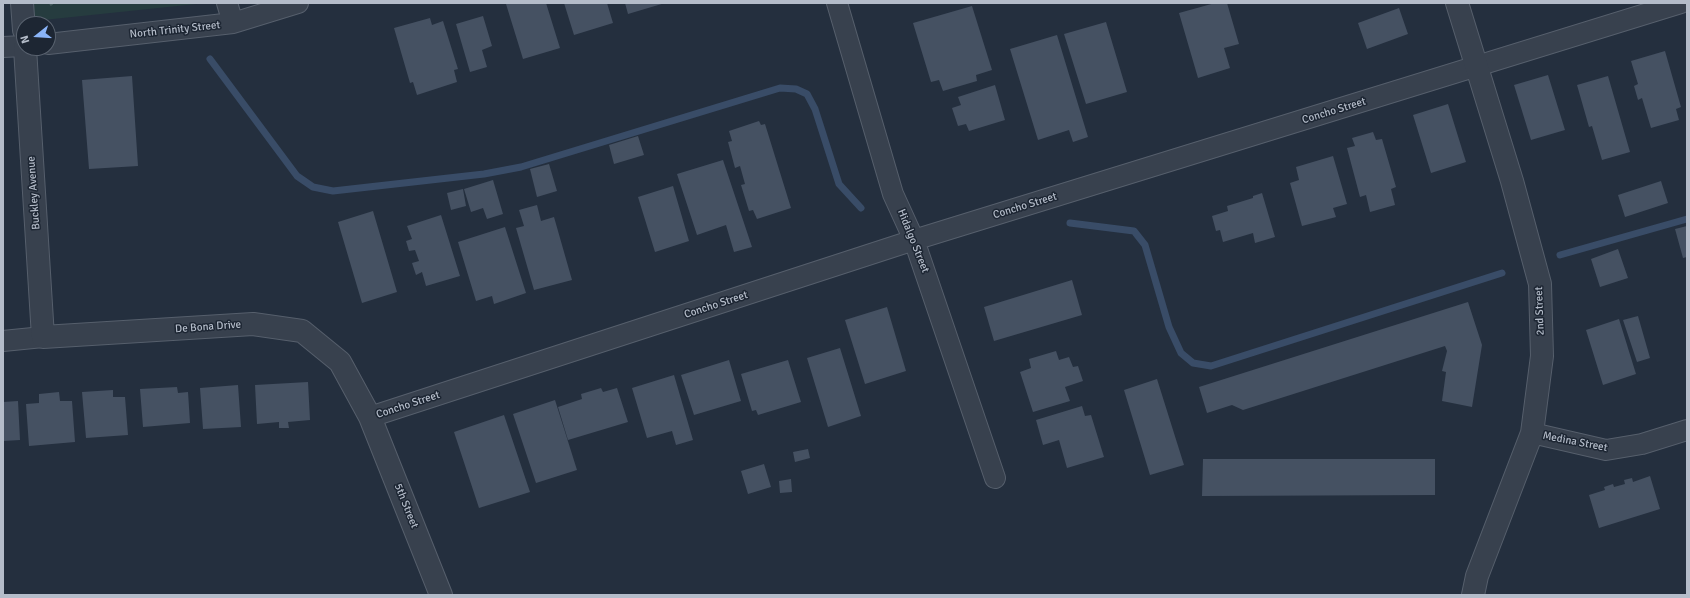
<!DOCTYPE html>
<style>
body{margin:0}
#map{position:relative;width:1690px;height:598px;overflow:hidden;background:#242f3e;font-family:Signika,sans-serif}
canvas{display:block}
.frame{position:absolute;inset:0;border:4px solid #b4bcc9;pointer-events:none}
.north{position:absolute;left:16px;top:16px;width:40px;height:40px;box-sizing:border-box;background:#1d2633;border:1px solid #59626f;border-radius:50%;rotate:253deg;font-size:11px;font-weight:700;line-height:16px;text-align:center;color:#b4bcc9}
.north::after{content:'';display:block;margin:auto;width:14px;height:18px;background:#8ab4f8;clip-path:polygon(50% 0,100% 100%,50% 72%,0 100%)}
</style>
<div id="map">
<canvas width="1690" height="598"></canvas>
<div class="frame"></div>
<div class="north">N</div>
</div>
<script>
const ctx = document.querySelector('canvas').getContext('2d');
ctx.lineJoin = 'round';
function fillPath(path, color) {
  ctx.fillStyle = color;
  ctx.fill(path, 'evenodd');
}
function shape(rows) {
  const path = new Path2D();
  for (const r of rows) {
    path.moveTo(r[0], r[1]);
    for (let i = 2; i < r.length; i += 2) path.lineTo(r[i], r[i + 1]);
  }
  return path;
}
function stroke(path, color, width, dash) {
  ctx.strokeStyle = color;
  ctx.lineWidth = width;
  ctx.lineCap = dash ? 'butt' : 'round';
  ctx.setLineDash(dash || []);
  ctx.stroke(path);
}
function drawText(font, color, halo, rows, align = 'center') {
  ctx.font = font + ' Signika,sans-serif';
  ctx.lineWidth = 3;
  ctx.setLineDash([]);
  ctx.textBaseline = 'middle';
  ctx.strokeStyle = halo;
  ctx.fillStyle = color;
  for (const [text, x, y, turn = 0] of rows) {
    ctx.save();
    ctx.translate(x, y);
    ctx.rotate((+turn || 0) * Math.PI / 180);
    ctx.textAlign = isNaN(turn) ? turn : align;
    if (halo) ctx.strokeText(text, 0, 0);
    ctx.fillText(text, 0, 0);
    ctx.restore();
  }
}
const green = shape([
 [30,3,206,3,34,21]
]);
const stream = shape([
 [210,59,297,176,313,187,333,191,484,174,521,167,780,88,796,89,807,94,815,109,839,184,861,208],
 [1070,223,1134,231,1145,245,1169,327,1181,353,1193,363,1211,366,1502,273],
 [1560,255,1687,219]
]);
const building = shape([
 [509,3,546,3,560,48,523,59,506,4],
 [564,3,607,3,613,23,574,35],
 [625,3,665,3,628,14],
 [1215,3,1227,3,1239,44,1224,48,1230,68,1198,78,1179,13],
 [972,6,992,70,976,75,977,81,943,91,939,80,931,82,913,23],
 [1399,8,1408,34,1367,49,1358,23],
 [483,16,492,46,482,50,487,67,470,72,456,24],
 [430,18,432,25,443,21,458,69,454,70,457,82,417,95,413,82,410,83,394,28],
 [1106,22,1127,92,1086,104,1064,34],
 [1057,35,1088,137,1073,142,1069,130,1038,140,1010,49],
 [1665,51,1681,107,1676,109,1679,120,1651,128,1642,98,1638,100,1634,86,1638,84,1631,61],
 [1548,75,1565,130,1531,140,1514,85],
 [132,76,138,166,89,169,82,80],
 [1608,76,1630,152,1602,160,1592,126,1589,127,1577,85],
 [995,85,1005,120,969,131,966,124,958,126,952,108,961,105,958,97],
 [1448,104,1466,162,1431,173,1413,115],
 [759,121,761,125,765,124,791,208,757,219,753,210,749,211,741,185,745,184,740,166,735,168,728,142,732,141,729,131],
 [1373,132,1376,140,1382,139,1396,187,1391,189,1395,205,1370,212,1366,195,1360,197,1347,148,1355,146,1352,138],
 [638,136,644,155,614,164,609,145],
 [1333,156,1347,204,1333,208,1336,217,1302,226,1290,183,1299,180,1296,167],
 [723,160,752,247,734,252,726,225,697,235,677,174],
 [549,164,557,191,537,197,530,169],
 [493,180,503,214,487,219,483,208,471,212,464,189],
 [1661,181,1668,203,1625,217,1618,195],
 [673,186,689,241,655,252,638,197],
 [463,189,466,206,451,210,447,193],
 [1262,193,1275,237,1255,243,1253,233,1223,242,1220,230,1216,231,1212,216,1228,211,1227,206,1253,198,1253,196],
 [537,205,541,221,554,217,572,280,534,290,516,228,524,226,519,210],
 [373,211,397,292,362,303,338,222],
 [441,215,460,276,426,286,422,272,416,275,412,263,419,261,415,250,409,251,406,241,412,239,407,226],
 [1687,226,1687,257,1683,258,1675,229],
 [505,227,526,293,494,304,492,296,476,301,458,242],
 [1618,249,1628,278,1600,287,1591,259],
 [1072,280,1082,315,994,341,984,307],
 [1468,302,1482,345,1472,407,1442,401,1446,372,1442,371,1447,351,1445,346,1243,410,1232,405,1207,413,1199,387],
 [887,307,906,371,865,384,845,320],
 [1638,316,1650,358,1637,362,1623,320],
 [1619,319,1636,374,1603,385,1586,330],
 [840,348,861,416,828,427,807,358],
 [1056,351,1059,360,1069,357,1073,367,1078,366,1083,381,1065,387,1070,401,1033,412,1020,372,1031,368,1029,359],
 [729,360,741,401,694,415,681,375],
 [788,360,801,402,758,415,756,410,752,411,741,374],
 [674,375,693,440,676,445,672,431,647,438,632,388],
 [1157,379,1184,465,1150,475,1124,390],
 [308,382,310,420,288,422,289,428,279,428,279,422,257,424,255,385],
 [238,385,241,427,203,429,200,388],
 [177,387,178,393,188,392,190,423,143,427,140,389],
 [601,388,603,392,617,388,628,422,568,440,558,407,582,399,581,394],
 [113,390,113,397,125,397,128,435,86,438,82,392],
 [59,392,60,401,72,401,75,442,29,446,26,404,39,403,39,394],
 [555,400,577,470,536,483,513,414],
 [18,401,20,440,3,441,3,402],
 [1082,406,1085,416,1091,415,1104,457,1067,468,1059,440,1043,445,1036,420],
 [504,415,530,492,479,508,454,432],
 [808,449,810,458,795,462,793,452],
 [1203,459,1435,459,1435,495,1202,496],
 [764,464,771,487,748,494,741,471],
 [1650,476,1660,509,1599,528,1589,495,1605,490,1604,487,1613,484,1614,487,1625,484,1624,480,1632,478,1633,482],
 [791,479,792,492,780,493,779,481]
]);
const path = shape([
 [50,5,53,3]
]);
const minor = shape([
 [227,3,233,23],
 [837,3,893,194,914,240,995,478],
 [48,44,233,23,298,3],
 [3,47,24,46],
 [3,341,43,337],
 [370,417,914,240,1681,3],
 [1532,433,1606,450,1642,444,1687,430]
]);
const tertiary = shape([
 [22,3,24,30],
 [1457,3,1512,181,1540,284,1542,356,1532,433,1477,576,1473,595],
 [25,48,43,337,253,324,302,331,340,362,370,417,441,595]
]);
const streetNames = [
 ["North Trinity Street",175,30,-6],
 ["Concho Street",1334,111,-17],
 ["Buckley Avenue",34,193,-94],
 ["Concho Street",1025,206,-17],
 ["Hidalgo Street",913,241,68],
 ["Concho Street",716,305,-18],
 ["2nd Street",1540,311,-92],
 ["De Bona Drive",208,327,-4],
 ["Concho Street",408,405,-18],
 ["Medina Street",1575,442,11],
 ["5th Street",406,506,68]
];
fillPath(green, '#263c3f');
stroke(stream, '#394c67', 7);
fillPath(building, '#455162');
stroke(minor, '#565f6c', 22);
stroke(tertiary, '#565f6c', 24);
stroke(path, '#44595c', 2.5, [3, 3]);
stroke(minor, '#38414e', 20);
stroke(tertiary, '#38414e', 22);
drawText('11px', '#b4bcc9', '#1d2633', streetNames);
</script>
